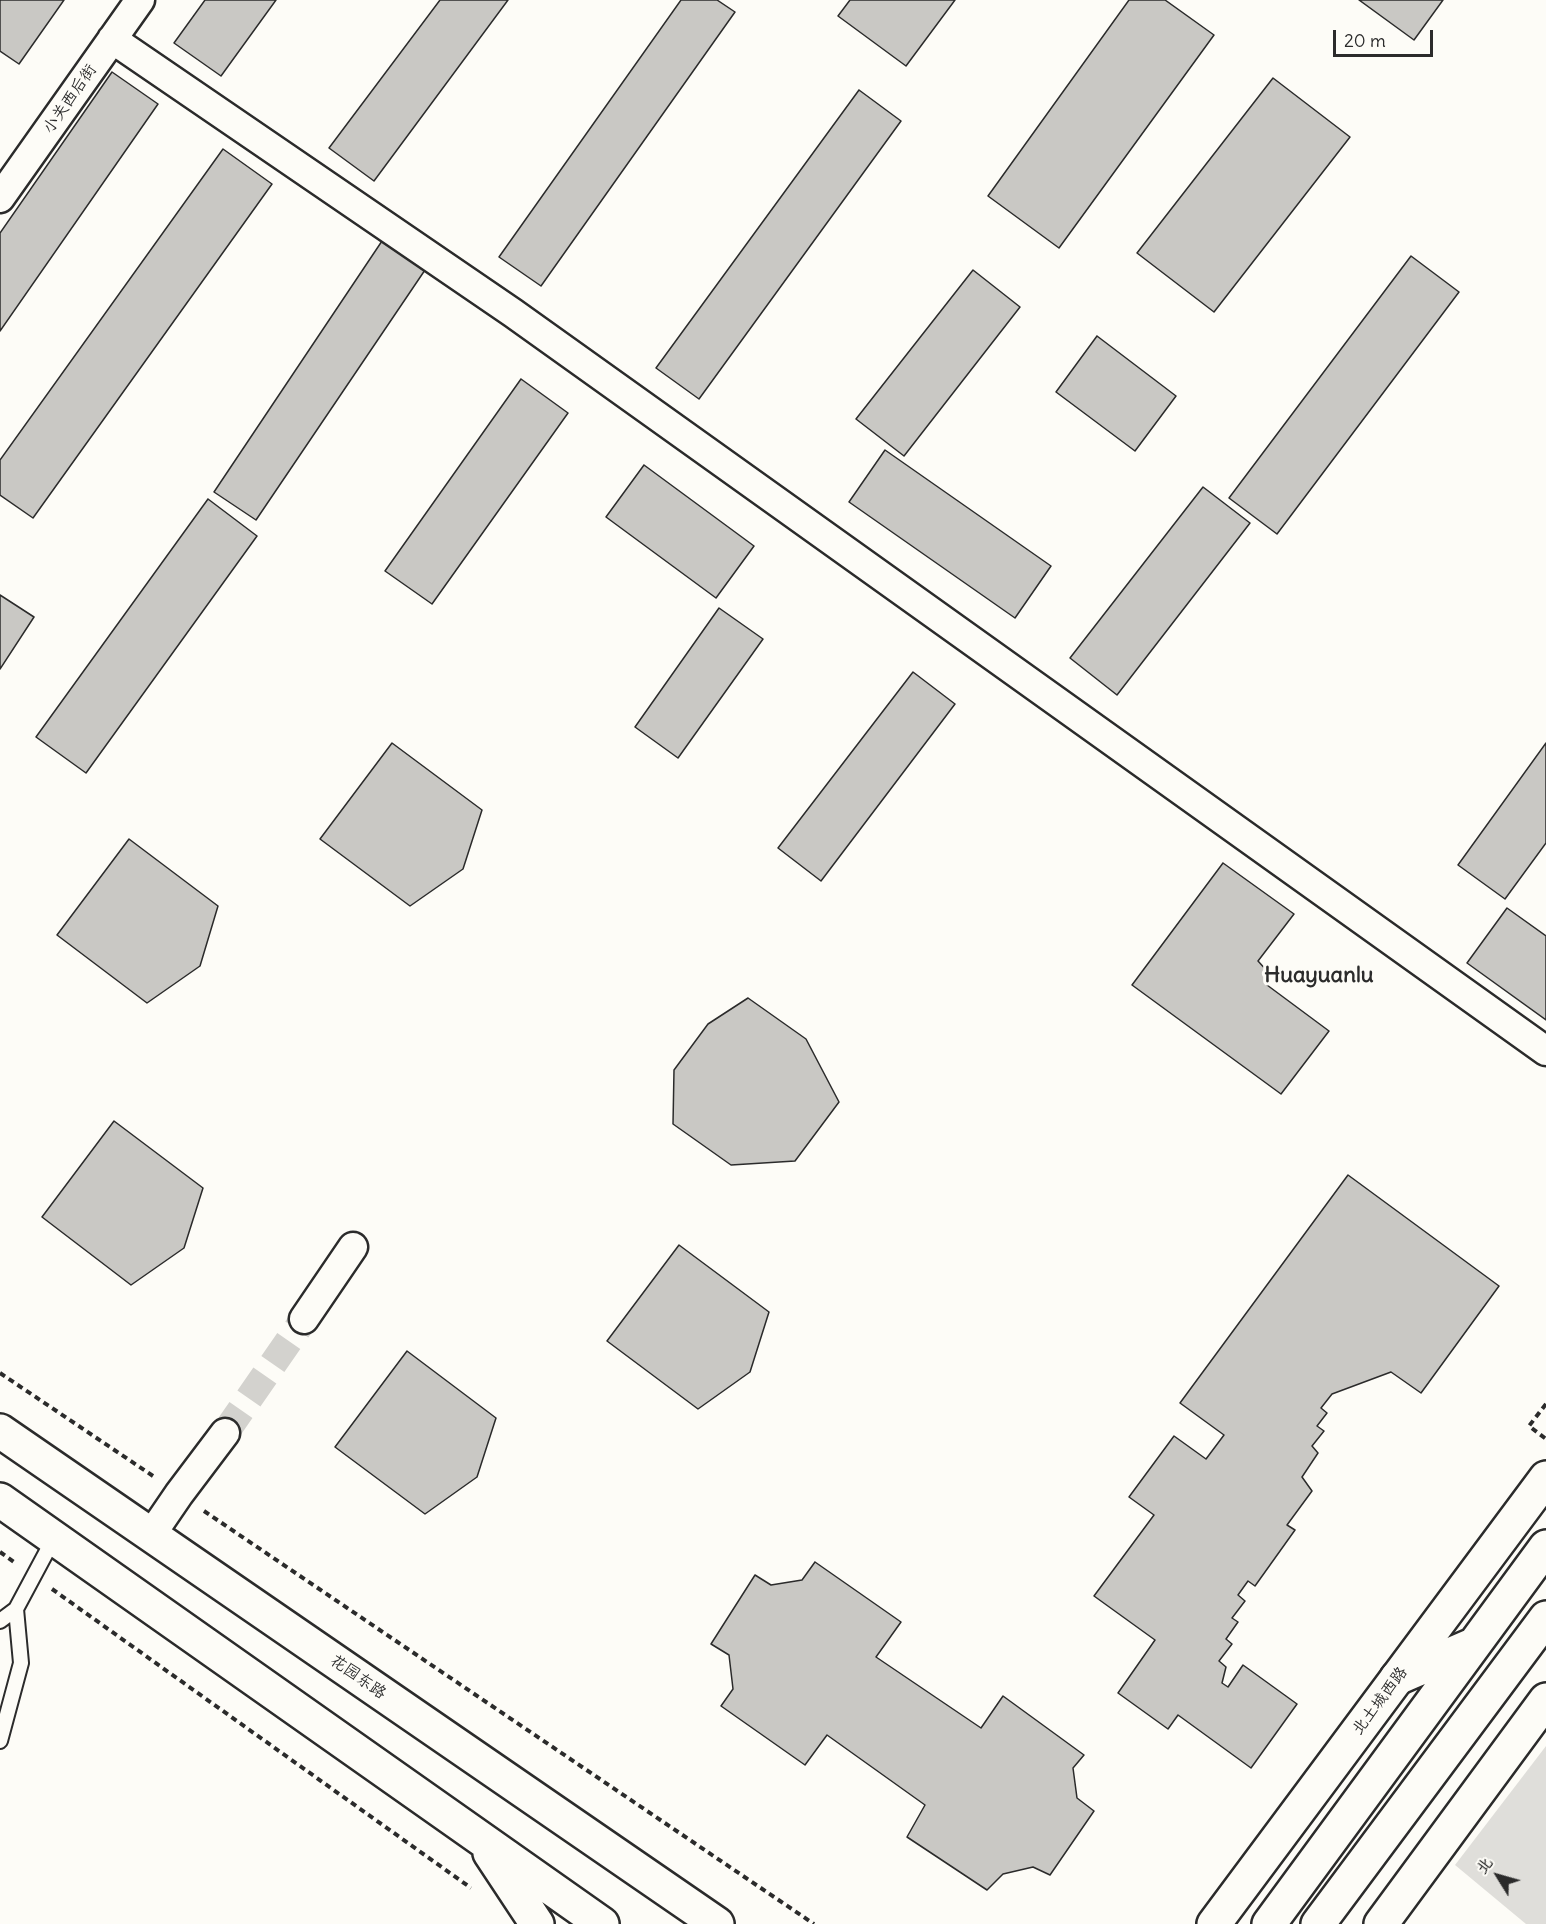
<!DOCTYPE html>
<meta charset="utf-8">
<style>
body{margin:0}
#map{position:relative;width:1546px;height:1924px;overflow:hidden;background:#fdfcf7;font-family:Delius,"LXGW WenKai TC",sans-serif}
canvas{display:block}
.north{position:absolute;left:1468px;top:1846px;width:60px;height:60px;-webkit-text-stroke:4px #fdfcf7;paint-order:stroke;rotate:307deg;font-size:16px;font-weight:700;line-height:24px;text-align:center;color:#2b2b2b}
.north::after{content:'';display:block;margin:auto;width:21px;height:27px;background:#2b2b2b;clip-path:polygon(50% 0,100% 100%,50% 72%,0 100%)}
.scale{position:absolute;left:1333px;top:30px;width:100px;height:27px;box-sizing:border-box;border:3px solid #2b2b2b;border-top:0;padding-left:8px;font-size:18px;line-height:21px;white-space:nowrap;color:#2b2b2b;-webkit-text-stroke:4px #fdfcf7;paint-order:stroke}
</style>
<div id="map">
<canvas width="1546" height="1924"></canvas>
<div class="north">北</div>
<div class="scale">20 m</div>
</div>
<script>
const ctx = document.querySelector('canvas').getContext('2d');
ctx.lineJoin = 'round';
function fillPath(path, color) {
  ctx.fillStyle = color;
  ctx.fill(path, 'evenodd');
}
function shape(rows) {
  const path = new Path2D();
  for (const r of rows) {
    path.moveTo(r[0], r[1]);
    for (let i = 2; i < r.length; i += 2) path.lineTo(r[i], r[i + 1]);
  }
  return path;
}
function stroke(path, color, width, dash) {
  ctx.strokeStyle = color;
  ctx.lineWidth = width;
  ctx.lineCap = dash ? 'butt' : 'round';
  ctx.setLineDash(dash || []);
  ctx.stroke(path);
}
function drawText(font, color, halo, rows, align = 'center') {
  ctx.font = font + ' Delius,"LXGW WenKai TC",sans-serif';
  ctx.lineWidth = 6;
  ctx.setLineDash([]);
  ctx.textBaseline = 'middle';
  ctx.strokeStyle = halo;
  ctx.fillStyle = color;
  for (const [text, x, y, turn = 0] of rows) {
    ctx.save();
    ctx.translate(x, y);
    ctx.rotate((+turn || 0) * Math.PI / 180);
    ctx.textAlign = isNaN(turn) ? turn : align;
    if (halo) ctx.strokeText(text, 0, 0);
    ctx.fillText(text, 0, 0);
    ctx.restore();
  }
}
const green = shape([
 [1546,1746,1546,1924,1526,1924,1455,1865]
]);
const building = shape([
 [0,0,64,0,19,64,0,51,0,0],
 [205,0,276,0,221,76,174,43,205,0],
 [440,0,508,0,374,181,329,148,440,0],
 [681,0,717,0,735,12,541,286,499,257,681,0],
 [850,0,955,0,906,66,838,16,850,0],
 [1129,0,1165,0,1214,35,1059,248,988,196,1129,0],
 [1359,0,1443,0,1414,40,1359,0],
 [112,72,158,104,0,331,0,233,112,72],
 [1273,78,1350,137,1214,312,1137,253,1273,78],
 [859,90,901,121,699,399,656,368,859,90],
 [223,149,272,184,33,518,0,495,0,460,223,149],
 [382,241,425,270,256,520,214,492,382,241],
 [1411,256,1459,292,1277,534,1229,498,1411,256],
 [973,270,1020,307,904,456,856,419,973,270],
 [1097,336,1176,396,1135,451,1056,392,1097,336],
 [521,379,568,413,432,604,385,571,521,379],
 [885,450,1051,566,1015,618,849,502,885,450],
 [644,465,754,546,716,598,606,517,644,465],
 [1203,487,1250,523,1117,695,1070,658,1203,487],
 [208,499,257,536,86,773,36,737,208,499],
 [0,595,34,617,0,669,0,595],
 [719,608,763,639,678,758,635,727,719,608],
 [913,672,955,704,821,881,778,848,913,672],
 [392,743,482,810,463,869,410,906,320,839,392,743],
 [1546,743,1546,843,1505,899,1458,865,1546,743],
 [129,839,218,906,200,966,147,1003,57,935,129,839],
 [1223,863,1294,914,1258,961,1268,972,1267,985,1329,1031,1281,1094,1132,985,1223,863],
 [1507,908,1546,936,1546,1020,1467,963,1507,908],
 [748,998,806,1039,839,1102,795,1161,731,1165,673,1124,674,1070,708,1024,748,998],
 [114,1121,203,1188,184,1248,131,1285,42,1217,114,1121],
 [1348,1175,1499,1286,1421,1393,1391,1372,1332,1394,1321,1408,1327,1413,1317,1426,1324,1431,1312,1446,1318,1453,1302,1477,1312,1491,1287,1525,1295,1530,1255,1586,1248,1581,1238,1595,1245,1601,1232,1618,1238,1622,1226,1639,1232,1644,1219,1661,1226,1667,1222,1683,1228,1687,1243,1665,1297,1704,1251,1768,1178,1715,1168,1729,1118,1693,1155,1640,1094,1596,1154,1515,1129,1497,1174,1436,1206,1459,1224,1435,1180,1403,1348,1175],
 [679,1245,769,1312,750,1372,698,1409,607,1341,679,1245],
 [407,1351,496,1418,477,1477,425,1514,335,1447,407,1351],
 [815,1562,901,1622,876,1657,981,1728,1003,1696,1084,1755,1073,1768,1077,1798,1094,1811,1050,1875,1033,1867,1003,1874,987,1890,907,1837,925,1805,827,1735,805,1765,721,1706,733,1689,729,1655,711,1644,755,1575,771,1585,802,1580,815,1562]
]);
const streetTunnel = shape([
 [225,1433,304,1319]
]);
const path = shape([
 [0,1373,153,1476],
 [1546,1404,1529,1426,1546,1439],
 [204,1511,814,1924],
 [0,1552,14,1562],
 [52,1589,471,1888]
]);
const lane = shape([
 [0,1621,16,1609],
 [0,1741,21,1663,16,1609,54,1538]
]);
const street = shape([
 [112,39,513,313,1546,1051],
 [0,198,140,0],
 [304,1319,353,1247],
 [151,1535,179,1494,225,1433]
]);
const secondary = shape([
 [1214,1924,1546,1478],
 [1381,1924,1546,1700]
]);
const primary = shape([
 [0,1431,717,1924],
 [0,1500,602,1924],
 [1397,1678,1473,1645],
 [490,1853,537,1924],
 [1269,1924,1546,1547],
 [1318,1924,1546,1618]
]);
const streetNames = [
 ["小关西后街",70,99,-55],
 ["花园东路",358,1677,35],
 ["北土城西路",1380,1701,-53]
];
const districtNames = [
 ["Huayuanlu",1319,976]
];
fillPath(green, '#dfdeda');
fillPath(building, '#c9c8c4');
stroke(building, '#2b2b2b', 1.5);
stroke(streetTunnel, '#d3d2ce', 28, [28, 14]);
stroke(lane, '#2b2b2b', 18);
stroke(street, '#2b2b2b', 33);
stroke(secondary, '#2b2b2b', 38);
stroke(primary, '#2b2b2b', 38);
stroke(path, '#2b2b2b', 4, [6, 4.5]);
stroke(lane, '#fdfcf7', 14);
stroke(street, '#fdfcf7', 28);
stroke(secondary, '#fdfcf7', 33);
stroke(primary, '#fdfcf7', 33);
drawText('16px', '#2b2b2b', '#fdfcf7', streetNames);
drawText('bold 22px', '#2b2b2b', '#fdfcf7', districtNames);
</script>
